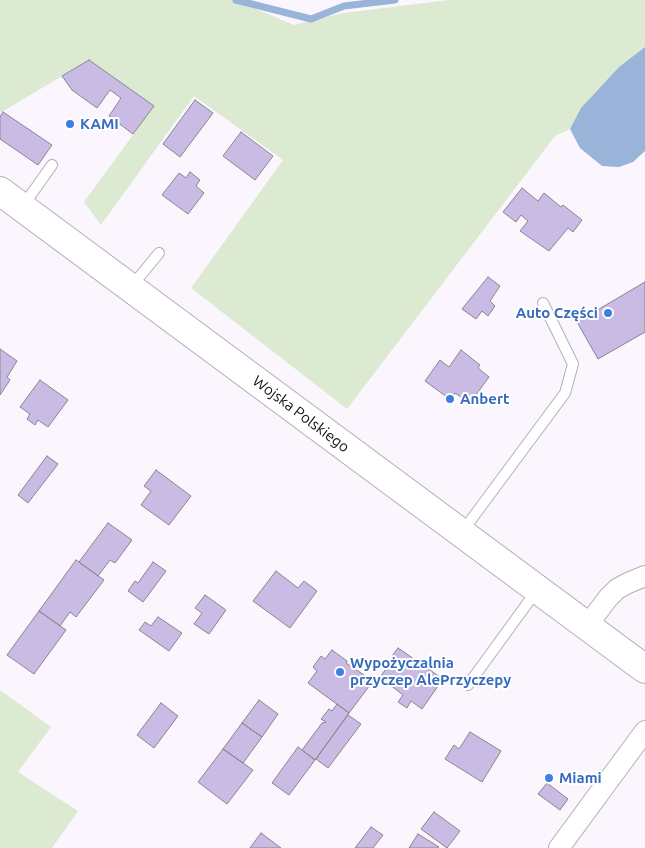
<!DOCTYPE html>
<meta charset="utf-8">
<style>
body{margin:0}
canvas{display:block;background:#fbf6fe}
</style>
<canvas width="645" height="848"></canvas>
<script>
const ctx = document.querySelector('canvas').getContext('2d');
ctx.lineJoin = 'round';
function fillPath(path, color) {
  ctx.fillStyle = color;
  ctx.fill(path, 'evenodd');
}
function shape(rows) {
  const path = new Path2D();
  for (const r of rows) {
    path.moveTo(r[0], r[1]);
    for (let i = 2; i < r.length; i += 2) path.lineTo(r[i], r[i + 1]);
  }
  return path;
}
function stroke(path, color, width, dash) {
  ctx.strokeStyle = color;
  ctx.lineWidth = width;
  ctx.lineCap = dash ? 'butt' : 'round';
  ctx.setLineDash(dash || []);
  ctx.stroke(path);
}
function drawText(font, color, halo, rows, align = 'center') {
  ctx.font = font + ' Ubuntu,sans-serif';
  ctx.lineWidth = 4;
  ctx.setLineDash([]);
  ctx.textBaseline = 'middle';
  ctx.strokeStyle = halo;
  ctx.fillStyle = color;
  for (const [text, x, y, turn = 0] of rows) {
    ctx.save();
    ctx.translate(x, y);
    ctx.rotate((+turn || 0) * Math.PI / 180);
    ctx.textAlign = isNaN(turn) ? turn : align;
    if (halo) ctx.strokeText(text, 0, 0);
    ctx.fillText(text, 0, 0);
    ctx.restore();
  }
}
const green = shape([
 [0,0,235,0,294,25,343,13,449,0,645,0,645,47,619,67,581,108,570,129,555,136,347,409,191,288,283,160,194,96,101,225,84,202,154,106,89,60,0,113],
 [0,690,51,727,18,772,78,811,52,848,0,848]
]);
const water = shape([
 [645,47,645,151,633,162,619,167,602,166,580,148,570,129,581,108,619,67]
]);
const stream = shape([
 [236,0,311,19,344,6,395,0]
]);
const building = shape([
 [89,60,154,106,133,134,109,116,121,98,110,90,97,108,72,90,62,76,89,60],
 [195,100,213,113,180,157,163,144,195,100],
 [3,112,52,145,38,165,0,139,0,117,3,112],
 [241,132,273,156,255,180,223,156,241,132],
 [190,172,200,180,196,186,204,193,188,214,162,195,179,173,186,178,190,172],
 [522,188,538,201,544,193,561,207,563,205,582,220,573,232,568,228,549,251,520,231,528,221,521,215,516,222,503,212,522,188],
 [488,277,500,286,490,301,495,306,488,316,482,311,476,319,462,309,488,277],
 [645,282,645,332,598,359,577,322,645,282],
 [0,349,17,361,7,377,10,380,0,395,0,349],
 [461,350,480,365,478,368,489,377,470,403,455,393,451,400,425,381,440,360,449,367,461,350],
 [40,380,68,400,48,427,38,420,35,425,27,419,30,414,20,407,40,380],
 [47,456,58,464,28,503,18,495,47,456],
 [156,470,191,496,169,525,141,505,151,491,144,486,156,470],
 [108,523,132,540,115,563,110,560,98,576,79,562,108,523],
 [76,560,104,580,76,617,70,612,60,626,39,611,76,560],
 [153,562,166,571,143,602,128,591,135,581,138,583,153,562],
 [276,571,298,588,304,581,317,591,290,628,253,601,276,571],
 [205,595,226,610,209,634,194,624,202,613,195,608,205,595],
 [39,611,66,630,34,674,7,655,39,611],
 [158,617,182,633,169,651,139,630,145,622,151,626,158,617],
 [398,648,443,679,422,709,411,701,407,708,398,702,403,695,380,677,394,658,392,656,398,648],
 [332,650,347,661,346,663,373,681,349,713,308,683,317,671,313,667,321,656,325,659,332,650],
 [259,700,278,714,262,737,242,723,259,700],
 [161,703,178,716,154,748,137,735,161,703],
 [337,704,349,713,315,760,302,750,322,723,326,722,321,719,329,709,332,711,337,704],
 [348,715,361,724,328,768,316,759,348,715],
 [242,723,262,737,243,763,223,749,242,723],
 [470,732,501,751,482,782,445,759,454,745,459,749,470,732],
 [298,747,315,760,289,795,272,783,298,747],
 [223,749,253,770,227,804,198,782,223,749],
 [547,783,568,799,560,810,538,794,547,783],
 [434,812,460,831,447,848,421,829,434,812],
 [371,827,383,835,373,848,355,848,371,827],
 [261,833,281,848,250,848,261,833],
 [418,834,439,847,438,848,409,848,418,834]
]);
const lane = shape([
 [23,206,52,165],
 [131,287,159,253],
 [462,532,565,393,573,364,543,303],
 [468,685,537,590]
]);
const street = shape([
 [587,626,608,598,617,589,628,583,645,576],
 [559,848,645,731]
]);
const secondary = shape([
 [0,191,645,669]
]);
const markers = [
 [70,124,5,"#3f7fe0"],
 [608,313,5,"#3f7fe0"],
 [450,399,5,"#3f7fe0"],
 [340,672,5,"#3f7fe0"],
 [549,778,5,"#3f7fe0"]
];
const shopNames = [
 ["KAMI",80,124],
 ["Auto Części",598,313,"right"],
 ["Anbert",460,399],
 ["Wypożyczalnia",350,663],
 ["przyczep AlePrzyczepy",350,680],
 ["Miami",559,778]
];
const streetNames = [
 ["Wojska Polskiego",301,414,37]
];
fillPath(green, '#dbead1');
fillPath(water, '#9ab3d8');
stroke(stream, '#9ab3d8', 7);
fillPath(building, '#cabbe4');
stroke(building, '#88858e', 1);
stroke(lane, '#b3aeb6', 12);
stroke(street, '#b3aeb6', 22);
stroke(secondary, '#b3aeb6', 30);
stroke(lane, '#fff', 10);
stroke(street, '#fff', 20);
stroke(secondary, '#fff', 28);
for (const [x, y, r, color] of markers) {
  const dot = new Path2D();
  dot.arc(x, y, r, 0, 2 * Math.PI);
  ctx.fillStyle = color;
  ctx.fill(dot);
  stroke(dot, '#fff', 2);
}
drawText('bold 15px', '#366cbe', '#fff', shopNames, 'left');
drawText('15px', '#121013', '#fff', streetNames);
</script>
